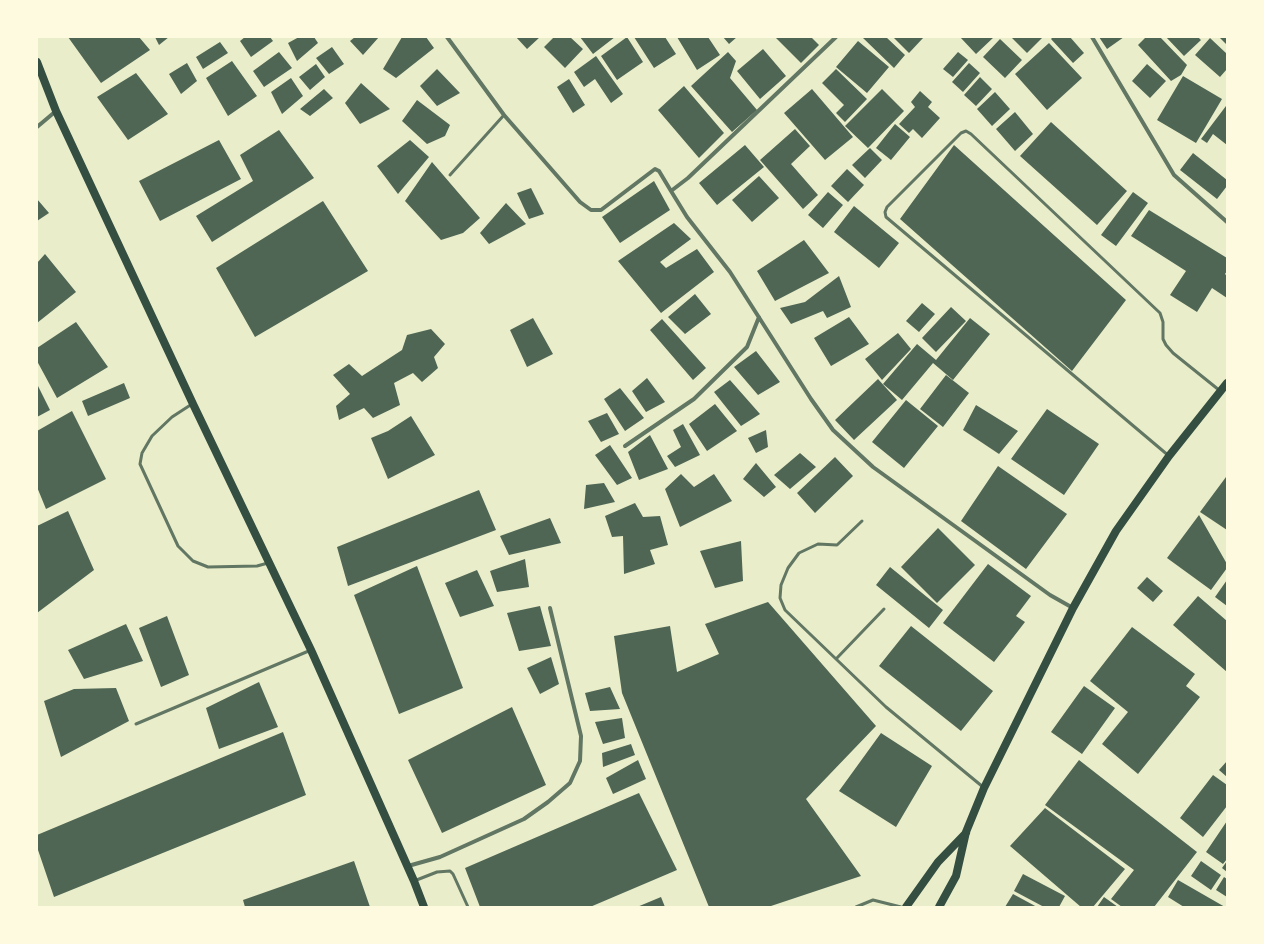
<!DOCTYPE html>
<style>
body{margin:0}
#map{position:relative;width:1264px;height:944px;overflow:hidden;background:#e9edc9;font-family:Commissioner,sans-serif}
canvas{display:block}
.frame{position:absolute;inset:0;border:38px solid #fefae0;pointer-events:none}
</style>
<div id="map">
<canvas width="1264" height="944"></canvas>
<div class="frame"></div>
</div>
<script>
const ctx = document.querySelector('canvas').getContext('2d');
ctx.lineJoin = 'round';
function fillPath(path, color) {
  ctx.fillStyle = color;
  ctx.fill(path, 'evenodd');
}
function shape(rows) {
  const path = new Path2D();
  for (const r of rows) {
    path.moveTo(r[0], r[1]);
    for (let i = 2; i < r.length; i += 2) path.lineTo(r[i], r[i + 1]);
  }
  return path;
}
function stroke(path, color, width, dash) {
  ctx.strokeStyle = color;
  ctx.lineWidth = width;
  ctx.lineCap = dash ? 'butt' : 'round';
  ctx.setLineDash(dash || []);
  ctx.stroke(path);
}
const building = shape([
 [68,37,139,37,150,50,101,83],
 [155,37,169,37,159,45],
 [245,37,270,37,273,41,251,57,240,41],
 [299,37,314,37,318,43,297,61,288,43],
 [355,37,379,37,363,55,350,41],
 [402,37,426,37,434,48,396,78,383,69],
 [516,37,540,37,527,49],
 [554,37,570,37,583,49,565,68,544,47],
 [580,37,615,37,593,54],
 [627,37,643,62,617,80,601,56],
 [634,37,665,37,676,54,654,68],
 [677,37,708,37,720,55,697,70],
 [723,37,737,37,729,44],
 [775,37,811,37,819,45,801,63],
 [864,37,886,37,905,55,894,68,863,38],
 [893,37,924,37,909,53],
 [960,37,994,37,976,54],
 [1011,37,1043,37,1027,53],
 [1053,37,1070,37,1084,53,1073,63,1051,39],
 [1099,37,1124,37,1107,49],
 [1146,37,1160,37,1187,65,1181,75,1171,81,1138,45],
 [1166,37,1198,37,1201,40,1184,56],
 [1219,37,1227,37,1227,45],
 [1210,38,1227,54,1227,69,1220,77,1195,55],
 [1000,39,1022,60,1005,78,983,57],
 [858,41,889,67,867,93,836,67],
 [220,42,228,53,203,69,196,57],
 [1049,43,1082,78,1047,110,1015,74],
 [332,47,344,64,329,74,316,58],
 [763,49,786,76,760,99,737,71],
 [279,52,292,68,264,87,253,71],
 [728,52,736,61,730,78,757,110,732,132,691,86],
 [958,52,968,60,953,77,943,69],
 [596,56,623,94,611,103,595,79,584,87,574,72],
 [232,61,257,96,228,116,206,78],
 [187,63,197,81,181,94,169,74],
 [969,63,980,73,963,92,952,82],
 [316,64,325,77,310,90,299,77],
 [1147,64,1166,81,1150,98,1132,81],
 [437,69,460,93,437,106,420,86],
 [836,69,867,99,845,122,836,113,844,105,822,83],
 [136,73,168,114,128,140,97,97],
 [1183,76,1222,99,1196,143,1157,120],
 [980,77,992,89,976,106,964,95],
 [291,78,303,96,282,114,271,92],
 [569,79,585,105,573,113,557,87],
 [361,83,390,109,360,124,345,103],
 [684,86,724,133,699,158,658,110],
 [324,89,333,98,310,116,300,109],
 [812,89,853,137,825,160,784,113],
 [882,89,904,111,868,148,845,126],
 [920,91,932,102,928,107,940,118,922,138,913,129,909,133,899,124,915,107,911,102],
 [995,92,1010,109,992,126,977,109],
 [417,100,450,125,445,136,427,144,402,121],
 [1226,106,1227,107,1227,145,1213,134,1207,143,1201,139],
 [1015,112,1033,134,1015,151,996,129],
 [1051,122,1127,191,1097,225,1020,156],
 [895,124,910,137,891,160,876,148],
 [795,129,810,146,791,164,818,195,803,209,760,160],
 [279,130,314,178,212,242,196,216,253,181,240,155],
 [219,140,241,179,160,221,139,181],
 [410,140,429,157,398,194,377,166],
 [745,145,764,167,717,205,699,183],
 [954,145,1126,300,1072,371,900,219],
 [870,148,882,160,865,178,852,165],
 [1193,153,1227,180,1227,186,1217,199,1180,170],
 [432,162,480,218,463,233,441,240,405,201],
 [847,169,864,185,848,202,831,186],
 [759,176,779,198,752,222,732,200],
 [654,181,670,210,620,243,602,217],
 [531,188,544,214,529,219,517,193],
 [828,192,843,205,823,228,808,215],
 [1133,192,1148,203,1116,246,1101,235],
 [37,199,49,213,37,221],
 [323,201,368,271,255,337,216,268],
 [506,203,526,224,489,244,480,233],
 [854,206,899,243,879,268,834,232],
 [1149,210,1227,258,1227,271,1225,274,1227,276,1227,298,1212,288,1197,312,1170,295,1186,271,1131,236],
 [674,223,691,239,660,262,666,268,697,249,714,272,661,313,618,261],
 [804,240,829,273,775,301,757,271],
 [45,254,76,292,37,323,37,263],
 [839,276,851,307,827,318,823,311,791,324,780,308,805,302],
 [695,294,711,314,685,334,668,317],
 [922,303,935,314,919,332,906,321],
 [951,307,966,321,936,352,922,338],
 [849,317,869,344,831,366,814,338],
 [533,318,553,354,527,367,510,330],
 [970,318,990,334,953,380,933,363,902,400,883,384,917,344,936,360],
 [662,319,706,368,693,380,650,330],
 [76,322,108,367,57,398,37,361,37,348],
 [431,329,445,344,434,357,438,368,422,382,413,373,394,383,400,405,373,418,364,408,339,420,336,406,350,394,333,375,349,364,362,376,402,350,407,335],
 [898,333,911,349,882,380,865,359],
 [756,351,780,382,758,395,734,367],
 [946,375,969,393,943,427,920,409],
 [647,378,665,402,646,412,632,391],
 [878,379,897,400,854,440,835,420],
 [730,380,760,414,741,426,714,392],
 [124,383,130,398,88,416,82,401],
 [37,384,50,410,37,417],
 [620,388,644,418,625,431,604,399],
 [906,400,938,426,904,468,872,442],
 [715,404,737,431,707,451,689,424],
 [976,405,1018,431,999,454,963,430],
 [1047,409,1099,444,1064,495,1011,459],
 [72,411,106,479,46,509,37,487,37,431],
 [607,413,619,434,601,442,588,421],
 [411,416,435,455,388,479,371,438,388,431],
 [683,424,700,455,675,467,667,456,681,447,673,430],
 [766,430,768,447,756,453,748,438],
 [650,435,668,469,639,480,628,452],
 [610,445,632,478,617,485,595,455],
 [800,453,816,467,790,489,774,475],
 [835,457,853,476,815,513,797,493],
 [756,463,776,487,764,497,743,479],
 [998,466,1067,514,1026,569,961,521],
 [681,474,694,487,714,474,732,501,680,527,665,489],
 [1226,477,1227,479,1227,530,1200,512],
 [604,483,615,502,584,509,586,485],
 [479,490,496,530,348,586,337,547],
 [635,503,643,517,660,516,668,545,650,550,655,564,624,574,623,536,612,537,605,516],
 [68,511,94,570,37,613,37,526],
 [1199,515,1227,564,1227,568,1211,590,1167,558],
 [550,518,561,543,509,555,500,536],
 [938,528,975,565,937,603,901,567],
 [741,541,743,581,715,588,700,551],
 [525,559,529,587,497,592,490,571],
 [988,564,1031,596,1016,616,1025,622,994,662,943,623],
 [417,566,463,688,399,714,354,595],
 [890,567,943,610,929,628,876,585],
 [477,570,494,606,460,617,445,583],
 [1147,577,1163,591,1153,602,1137,588],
 [1227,580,1227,606,1215,597],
 [1198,596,1227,621,1227,672,1173,625],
 [768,602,876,726,806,799,861,876,768,907,709,907,622,693,614,636,670,626,677,672,719,654,705,624],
 [540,606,551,646,519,651,507,613],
 [167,616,189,675,161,687,139,628],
 [126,624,143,661,84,679,68,650],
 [911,626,993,691,961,731,879,666],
 [1132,627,1195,674,1186,686,1200,697,1138,774,1102,744,1128,712,1090,681],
 [551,657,559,684,540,694,527,668],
 [259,682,278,727,219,749,206,708],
 [1084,686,1115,708,1082,754,1051,732],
 [610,687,620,709,590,711,585,693],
 [116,688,129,721,61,757,44,701,74,689],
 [512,707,546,785,442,833,408,760],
 [622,718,625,738,603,744,595,722],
 [283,732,306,795,54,897,37,847,37,835],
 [881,733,932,766,896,827,839,791],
 [631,744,635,755,603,767,602,753],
 [638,760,646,779,613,794,606,778],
 [1079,760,1197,852,1154,907,1122,907,1111,899,1134,870,1045,805],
 [1227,761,1227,777,1219,770],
 [1213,775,1227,785,1227,806,1203,837,1180,818],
 [639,793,677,870,590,907,480,907,465,868],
 [1045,808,1125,869,1093,907,1081,907,1010,846],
 [1227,821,1227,859,1223,864,1206,852],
 [354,861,370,907,245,907,243,900],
 [1201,861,1221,875,1211,890,1191,876],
 [1227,861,1227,872,1222,868],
 [1023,874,1065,896,1059,907,1044,907,1014,891],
 [1224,877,1227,879,1227,897,1216,890],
 [1178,880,1225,907,1184,907,1168,897],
 [1013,894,1037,907,1005,907],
 [661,897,665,907,637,907],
 [1104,897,1118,907,1097,907]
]);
const service = shape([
 [450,175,504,115],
 [192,404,172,417,152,436,142,453,140,464,178,546,193,561,208,567,257,566,268,563],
 [1169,456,886,217,885,212,887,207,961,133,966,131,971,134,1160,313,1163,322,1163,339,1166,345,1173,353,1219,390],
 [862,521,837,545,818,544,799,553,788,568,781,585,780,598,785,610,886,707,983,787],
 [836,659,884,609],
 [136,724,311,650],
 [414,881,437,872,450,871,453,874,468,907],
 [856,907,873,900,901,907]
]);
const minor = shape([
 [447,37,504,115,580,202,591,210,601,210,655,169,659,171,671,191],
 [836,37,688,178,671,191,687,217,730,272,811,399,833,430,873,467,1050,595,1073,608],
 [1092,37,1174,175,1227,222],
 [37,127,56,111],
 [625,446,694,399,747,347,759,317],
 [408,866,440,857,524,819,548,802,570,783,580,761,581,736,550,608]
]);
const secondary = shape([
 [37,62,56,111,193,404,311,650,414,881,424,907],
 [906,907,938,862,966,833],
 [939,907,956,876,966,832,984,788,1073,608,1116,531,1169,456,1227,383]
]);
fillPath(building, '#4f6655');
stroke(service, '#617663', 3);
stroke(minor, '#617663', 4);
stroke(secondary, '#344e41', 8);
</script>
